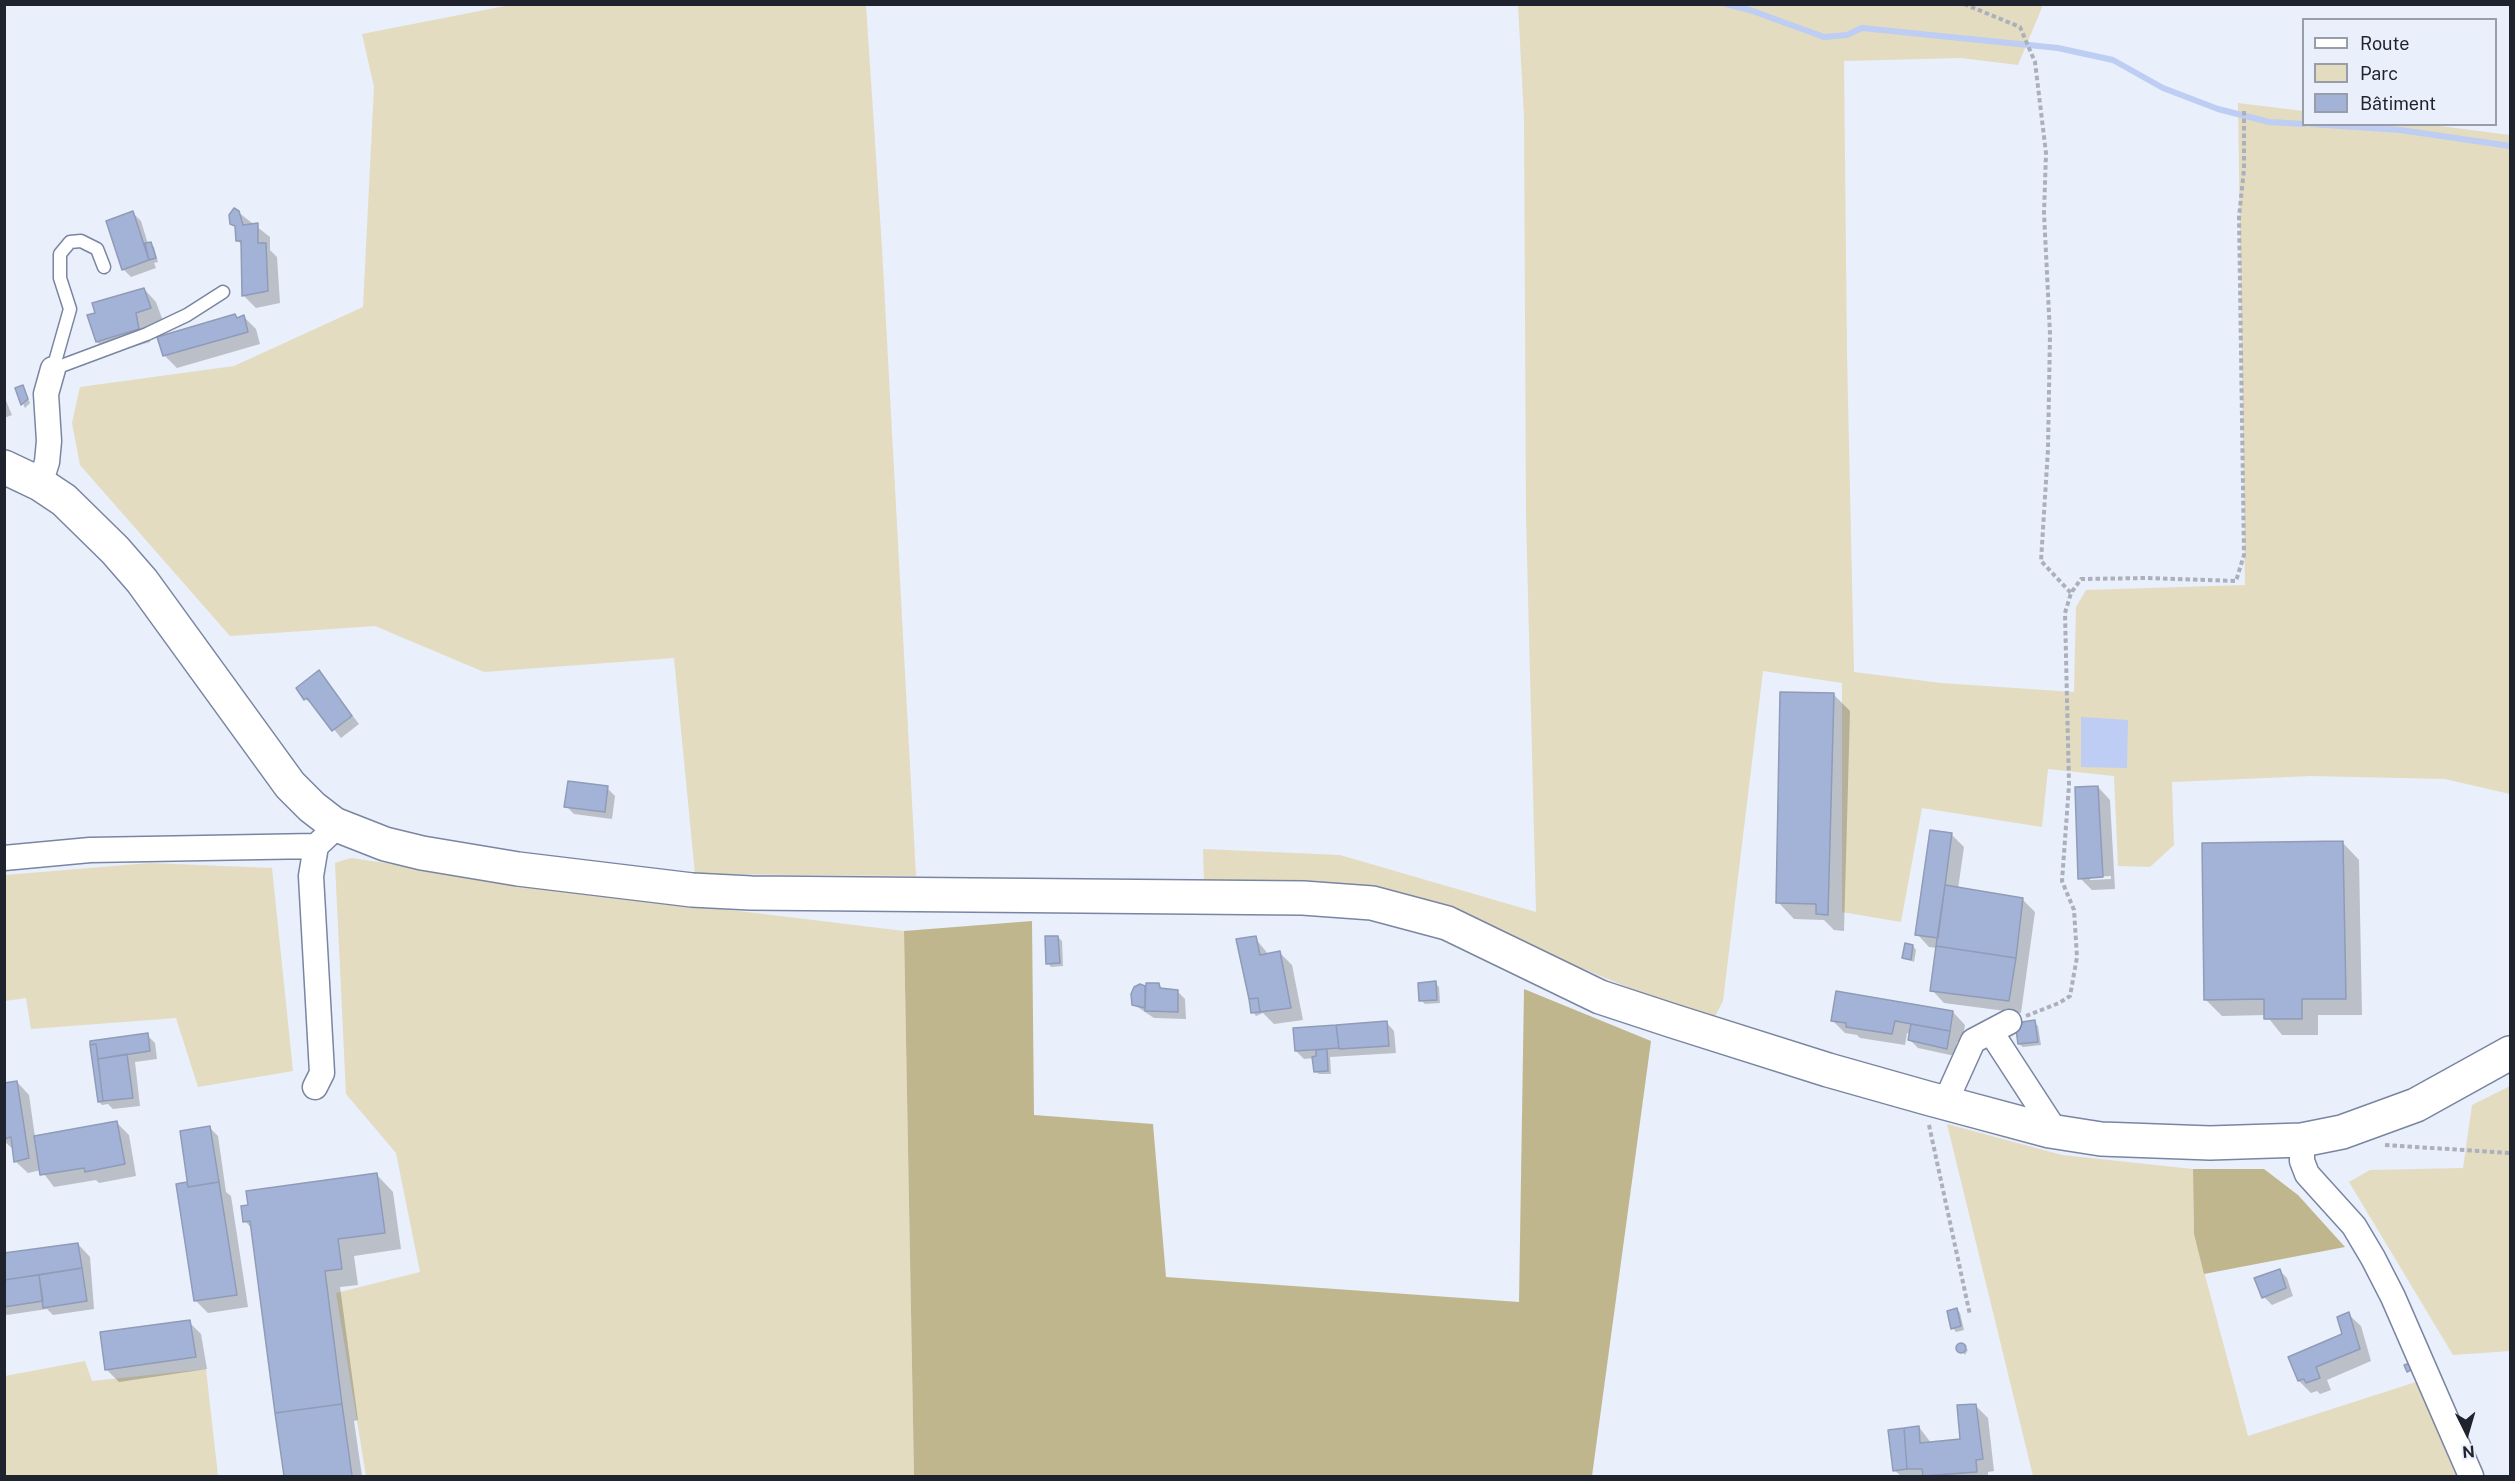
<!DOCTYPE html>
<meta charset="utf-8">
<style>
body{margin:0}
#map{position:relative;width:2515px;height:1481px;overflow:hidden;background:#e9effb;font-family:"Public Sans",sans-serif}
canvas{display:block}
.frame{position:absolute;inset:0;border:6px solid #1f232e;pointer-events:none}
.legend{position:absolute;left:2302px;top:18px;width:195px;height:108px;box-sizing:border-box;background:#e9effb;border:2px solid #989da9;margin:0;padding:8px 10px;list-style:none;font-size:18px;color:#1f232e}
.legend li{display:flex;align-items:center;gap:12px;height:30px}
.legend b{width:30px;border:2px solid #989da9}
.north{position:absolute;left:2437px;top:1403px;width:60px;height:60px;-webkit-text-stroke:4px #e9effb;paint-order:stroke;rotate:175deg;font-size:16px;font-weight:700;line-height:24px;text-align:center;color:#1f232e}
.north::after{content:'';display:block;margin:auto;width:21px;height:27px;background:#1f232e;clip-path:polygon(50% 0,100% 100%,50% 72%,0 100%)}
</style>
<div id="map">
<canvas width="2515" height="1481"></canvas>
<div class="frame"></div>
<ul class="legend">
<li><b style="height:8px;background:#fff"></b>Route</li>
<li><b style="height:16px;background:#e3dcc0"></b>Parc</li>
<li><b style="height:16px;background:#a3b3d7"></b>Bâtiment</li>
</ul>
<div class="north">N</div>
</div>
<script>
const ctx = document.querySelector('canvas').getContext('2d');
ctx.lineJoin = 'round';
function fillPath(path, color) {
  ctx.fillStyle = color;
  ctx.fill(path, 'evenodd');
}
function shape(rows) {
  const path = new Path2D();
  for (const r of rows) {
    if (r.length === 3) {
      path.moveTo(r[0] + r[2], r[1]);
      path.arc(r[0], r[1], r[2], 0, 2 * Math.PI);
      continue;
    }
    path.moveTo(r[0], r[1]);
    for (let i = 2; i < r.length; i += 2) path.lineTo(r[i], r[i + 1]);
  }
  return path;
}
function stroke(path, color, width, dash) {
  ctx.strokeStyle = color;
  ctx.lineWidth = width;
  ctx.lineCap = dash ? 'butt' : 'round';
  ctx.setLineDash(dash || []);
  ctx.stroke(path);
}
const green = shape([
 [510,5,866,5,882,248,916,876,695,874,674,658,484,672,375,626,230,636,80,465,72,423,80,387,234,366,363,307,374,87,362,34],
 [1518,5,2043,5,2018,65,1961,58,1844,61,1847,355,1854,672,1941,683,2074,692,2076,607,2086,590,2245,585,2238,103,2303,111,2304,124,2424,124,2510,135,2510,794,2445,779,2311,776,2172,782,2174,845,2150,867,2118,866,2114,776,2048,769,2042,827,1922,808,1901,922,1842,912,1842,683,1763,671,1723,1001,1712,1022,1540,951,1204,884,1203,849,1340,855,1536,912,1526,515,1524,117],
 [351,858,606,895,904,931,914,1476,366,1476,336,1293,420,1272,396,1153,346,1094,335,863],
 [150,863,272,868,293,1071,198,1087,176,1018,31,1029,26,998,5,1001,5,875],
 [2510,1086,2510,1351,2453,1355,2349,1182,2370,1170,2463,1168,2472,1105],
 [1947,1124,2062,1155,2193,1169,2194,1234,2248,1436,2416,1382,2457,1476,2033,1476],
 [85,1361,92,1381,206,1369,218,1476,5,1476,5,1376]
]);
const forest = shape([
 [1032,921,1034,1115,1153,1124,1166,1277,1519,1302,1524,989,1651,1041,1592,1476,914,1476,904,931],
 [2193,1169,2264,1169,2298,1195,2345,1247,2204,1274,2194,1234]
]);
const water = shape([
 [2081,717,2128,720,2127,768,2081,767]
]);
const shadow = shape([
 [238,212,270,237,270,250,277,257,280,303,256,308,244,296,242,245,237,240,237,229,231,223],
 [133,213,141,221,148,244,154,247,158,262,154,263,156,268,131,277,123,269],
 [144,289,156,302,163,321,147,326,150,342,110,354,97,342],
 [244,317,256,329,260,344,177,368,164,355],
 [23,387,30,403,25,408,16,389],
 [4,396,12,415,4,418],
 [319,672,359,724,341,738,315,706,305,699],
 [1833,694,1850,711,1844,931,1834,930,1824,920,1794,919,1778,902],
 [2098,787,2110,800,2115,889,2092,890,2080,878],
 [2111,876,2111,879,2090,880,2090,877],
 [607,788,615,796,612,819,574,814,566,806],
 [1951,834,1964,847,1958,889,2022,899,2035,912,2021,1013,1944,1003,1932,990,1938,948,1929,947,1917,934],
 [2343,843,2359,860,2362,1015,2318,1015,2318,1035,2282,1035,2266,1015,2222,1016,2206,1000],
 [1058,937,1062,941,1063,966,1051,967,1048,963],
 [1255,938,1269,955,1279,952,1292,965,1303,1020,1274,1024,1263,1013,1256,1016,1253,1012],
 [1913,946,1916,950,1914,962,1904,957],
 [1435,983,1439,987,1440,1003,1425,1004,1421,1000],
 [1159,985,1164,990,1177,991,1185,999,1186,1019,1154,1018,1133,1004,1145,987,1147,990],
 [1953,1012,1965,1025,1962,1043,1957,1042,1955,1056,1918,1048,1910,1040,1911,1034,1907,1033,1905,1045,1860,1038,1857,1035,1845,1033,1832,1020],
 [1386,1022,1394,1031,1396,1053,1330,1057,1331,1074,1319,1074,1315,1071,1314,1058,1304,1059,1296,1051],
 [2034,1022,2038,1026,2041,1045,2023,1047,2019,1044],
 [147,1035,155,1043,157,1059,135,1062,140,1106,113,1109,108,1104,102,1105,99,1102,92,1042],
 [17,1082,29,1095,35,1137,117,1123,129,1135,136,1176,99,1183,96,1180,54,1187,41,1170,28,1173,15,1161,14,1150,4,1141,4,1084],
 [210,1128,218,1136,226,1192,231,1196,248,1307,208,1313,196,1301,178,1185,189,1183],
 [377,1175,393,1192,401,1249,354,1256,358,1285,340,1287,358,1420,354,1421,362,1476,285,1476,252,1229,245,1221],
 [78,1244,90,1257,94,1309,53,1315,47,1309,7,1315,4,1313,4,1255],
 [2279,1270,2287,1278,2293,1296,2272,1305,2264,1297],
 [1957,1309,1960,1313,1964,1330,1956,1332,1953,1328],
 [2348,1314,2361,1326,2371,1361,2327,1380,2331,1390,2320,1394,2317,1391,2311,1393,2299,1381,2344,1334],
 [189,1322,201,1334,207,1369,119,1382,107,1370],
 [1960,1345,1968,1350,1965,1355,1958,1347],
 [1975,1405,1988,1418,1994,1471,1988,1472,1988,1476,1901,1476,1894,1470,1919,1427,1931,1443,1961,1441]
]);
const stream = shape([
 [1726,4,1750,10,1824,37,1847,35,1862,28,2058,48,2113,60,2163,88,2218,109,2269,122,2304,124],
 [2311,124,2400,130,2510,146]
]);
const building = shape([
 [234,208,239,211,243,225,258,223,258,243,266,243,268,291,242,296,241,241,236,241,235,226,230,224,229,215,234,208],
 [133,211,149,260,122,270,106,221,133,211],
 [151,242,156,258,149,260,145,243,151,242],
 [144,288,151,308,136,313,139,329,96,342,87,315,95,313,92,303,144,288],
 [235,314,237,318,244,315,248,332,163,356,157,337,235,314],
 [23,385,28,399,21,405,15,388,23,385],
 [319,670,352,716,332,731,307,698,304,700,296,688,319,670],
 [1780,692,1834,693,1828,915,1816,914,1816,904,1776,903,1780,692],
 [568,781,608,786,605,812,564,807,568,781],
 [2098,786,2103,877,2078,879,2075,787,2098,786],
 [1930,830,1952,833,1938,938,1915,935,1930,830],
 [2343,841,2346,999,2302,999,2302,1019,2264,1019,2264,999,2204,1000,2202,843,2343,841],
 [1945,885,2023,898,2016,958,1936,946,1945,885],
 [1045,936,1058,936,1060,963,1046,964,1045,936],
 [1256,936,1260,955,1280,951,1291,1008,1260,1012,1258,998,1249,999,1236,939,1256,936],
 [1905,943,1913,945,1911,960,1902,958,1905,943],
 [1936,946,2016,958,2009,1001,1930,991,1936,946],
 [1436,981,1437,1000,1419,1001,1418,983,1436,981],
 [1146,983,1159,983,1160,988,1178,990,1178,1012,1145,1011,1146,983],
 [1140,984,1145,986,1145,1008,1132,1005,1131,994,1134,987,1140,984],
 [1836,991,1953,1011,1950,1031,1895,1021,1892,1034,1846,1027,1846,1023,1831,1021,1836,991],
 [1258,998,1260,1012,1251,1013,1249,999,1258,998],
 [2035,1020,2038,1042,2018,1044,2015,1023,2035,1020],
 [1387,1021,1389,1046,1339,1049,1336,1025,1387,1021],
 [1911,1024,1950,1031,1947,1049,1908,1040,1911,1024],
 [1336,1025,1339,1048,1295,1051,1293,1028,1336,1025],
 [148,1033,150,1051,98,1059,96,1044,90,1045,90,1041,148,1033],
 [96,1044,103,1101,98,1102,90,1045,96,1044],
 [1327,1049,1328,1071,1314,1072,1312,1057,1316,1056,1316,1050,1327,1049],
 [127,1054,133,1098,103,1101,98,1059,127,1054],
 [17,1081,29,1158,14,1162,11,1137,4,1139,4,1083,17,1081],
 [117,1121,125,1164,85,1172,84,1168,40,1175,34,1136,117,1121],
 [210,1126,219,1182,188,1187,180,1131,210,1126],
 [377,1173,385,1233,338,1239,342,1269,325,1271,342,1404,275,1413,250,1221,243,1222,241,1206,248,1205,246,1191,377,1173],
 [187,1182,188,1187,219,1182,237,1295,194,1301,176,1184,187,1182],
 [78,1243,82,1268,4,1280,4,1253,78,1243],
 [82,1268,87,1301,43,1308,39,1275,82,1268],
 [2280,1269,2286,1288,2262,1298,2254,1278,2280,1269],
 [39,1275,43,1301,4,1307,4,1280,39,1275],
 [1957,1308,1961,1326,1951,1329,1947,1311,1957,1308],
 [2349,1312,2360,1349,2316,1367,2320,1378,2306,1383,2304,1379,2298,1381,2288,1357,2342,1334,2337,1317,2349,1312],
 [190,1320,196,1357,105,1370,100,1332,190,1320],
 [1961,1348,5],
 [2410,1363,2413,1369,2407,1372,2404,1365,2410,1363],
 [342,1404,352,1476,284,1476,275,1413,342,1404],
 [1976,1404,1983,1459,1976,1460,1977,1472,1923,1476,1922,1469,1907,1469,1904,1428,1919,1426,1920,1443,1960,1439,1957,1405,1976,1404],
 [1904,1428,1907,1469,1893,1471,1888,1430,1904,1428]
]);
const path = shape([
 [1964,4,2020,27,2035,62,2046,153,2044,213,2050,334,2048,449,2041,561,2071,593],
 [2026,1016,2059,1003,2070,996,2077,957,2074,910,2062,881,2069,785,2065,613,2071,593,2081,579,2148,578,2236,581,2244,555,2239,217,2244,169,2244,110],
 [1929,1125,1970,1315],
 [2385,1145,2510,1153]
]);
const lane = shape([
 [53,369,147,334,187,315,223,292],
 [53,369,70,309,60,278,60,254,70,242,81,241,97,249,104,267]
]);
const street = shape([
 [40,484,47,462,49,441,46,394,53,369],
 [4,858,90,850,316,846,331,832,334,824],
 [1991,1032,2056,1132],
 [315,1087,322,1073,311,876,316,846],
 [1945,1103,1973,1041,2009,1022],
 [2302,1140,2302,1161,2307,1174,2354,1226,2373,1258,2393,1297,2471,1476]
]);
const secondary = shape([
 [4,467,40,484,64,500,115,550,142,581,290,785,312,807,334,824,385,844,422,853,518,869,692,890,751,893,1303,898,1372,903,1447,923,1600,997,1673,1021,1828,1070,1927,1098,2050,1131,2101,1139,2210,1143,2302,1140,2342,1132,2416,1105,2510,1053]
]);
fillPath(green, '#e3dcc0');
fillPath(forest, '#c0b68e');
fillPath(water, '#bdcdf3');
fillPath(shadow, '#0003');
stroke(stream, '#bdcdf3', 6);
fillPath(building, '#a3b3d7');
stroke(building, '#8f9bb7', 1.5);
stroke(lane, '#7985a1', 15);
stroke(street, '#7985a1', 27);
stroke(secondary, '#7985a1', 36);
stroke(path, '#abb0bc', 4, [4.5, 3]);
stroke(lane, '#fff', 12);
stroke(street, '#fff', 24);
stroke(secondary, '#fff', 33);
</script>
